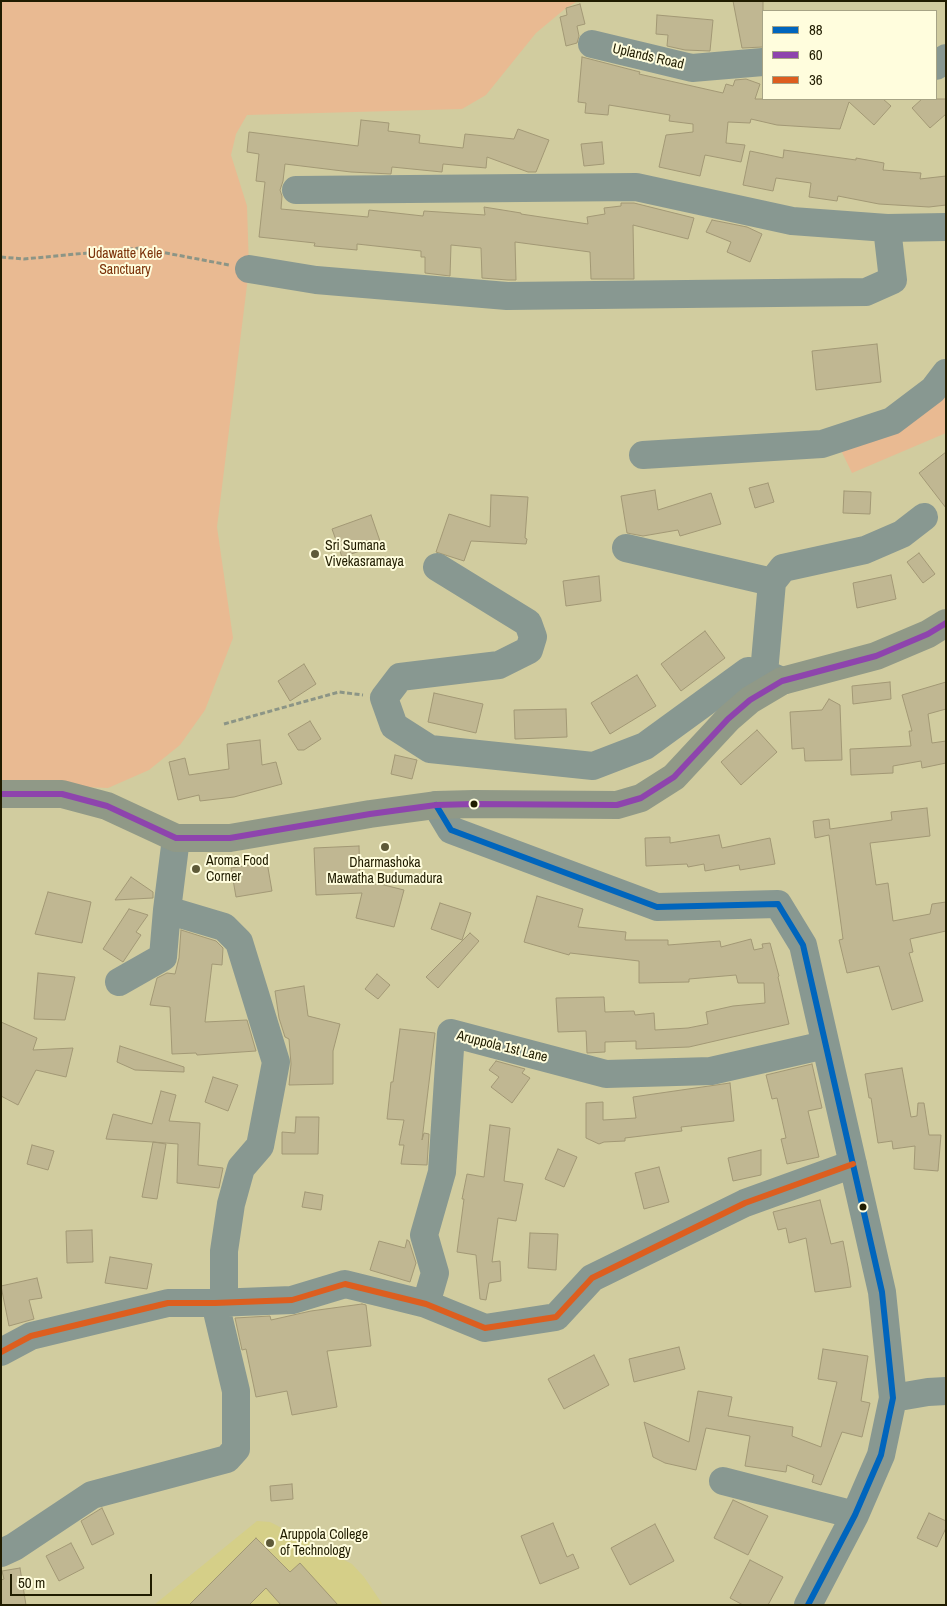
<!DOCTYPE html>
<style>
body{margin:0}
#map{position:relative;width:947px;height:1606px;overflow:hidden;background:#d1cc9f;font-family:"Archivo Narrow",sans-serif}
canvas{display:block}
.frame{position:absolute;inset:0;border:2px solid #201c00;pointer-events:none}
.legend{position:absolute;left:762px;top:10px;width:175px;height:90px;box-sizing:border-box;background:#fffddd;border:1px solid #a6a385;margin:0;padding:6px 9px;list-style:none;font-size:15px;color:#201c00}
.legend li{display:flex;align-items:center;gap:10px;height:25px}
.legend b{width:25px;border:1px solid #a6a385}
.scale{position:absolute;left:10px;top:1574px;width:142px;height:22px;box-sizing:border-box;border:2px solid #201c00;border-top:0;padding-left:6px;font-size:15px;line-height:18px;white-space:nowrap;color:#201c00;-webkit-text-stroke:4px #fffddd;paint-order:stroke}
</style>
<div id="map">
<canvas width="947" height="1606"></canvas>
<div class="frame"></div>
<ul class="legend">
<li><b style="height:6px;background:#0065bd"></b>88</li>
<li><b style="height:6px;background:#8e44ad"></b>60</li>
<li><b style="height:6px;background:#dd5e1f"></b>36</li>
</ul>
<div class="scale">50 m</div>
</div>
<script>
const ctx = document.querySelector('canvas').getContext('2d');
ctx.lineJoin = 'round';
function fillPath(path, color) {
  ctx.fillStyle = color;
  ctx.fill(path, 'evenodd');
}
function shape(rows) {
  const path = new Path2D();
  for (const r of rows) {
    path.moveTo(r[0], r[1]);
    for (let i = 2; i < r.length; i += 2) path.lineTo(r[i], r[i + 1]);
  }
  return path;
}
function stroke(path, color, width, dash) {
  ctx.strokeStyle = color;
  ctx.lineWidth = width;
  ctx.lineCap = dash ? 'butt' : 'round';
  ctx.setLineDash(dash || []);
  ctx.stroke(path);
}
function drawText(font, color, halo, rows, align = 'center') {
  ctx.font = font + ' "Archivo Narrow",sans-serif';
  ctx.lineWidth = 4;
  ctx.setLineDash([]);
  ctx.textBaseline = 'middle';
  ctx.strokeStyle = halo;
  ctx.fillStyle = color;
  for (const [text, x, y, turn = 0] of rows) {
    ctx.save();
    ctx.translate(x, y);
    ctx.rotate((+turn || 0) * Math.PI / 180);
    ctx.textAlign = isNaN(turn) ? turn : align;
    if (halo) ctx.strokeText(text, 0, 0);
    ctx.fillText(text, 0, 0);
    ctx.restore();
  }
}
const built = shape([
 [257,1521,270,1522,352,1564,364,1577,383,1605,154,1605]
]);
const green = shape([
 [1,1,578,1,566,8,536,33,486,95,462,109,247,115,236,134,231,155,247,206,249,269,217,527,233,638,205,710,180,745,149,770,108,788,59,786,1,790],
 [946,373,946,433,852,473,836,440]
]);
const building = shape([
 [733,1,763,1,763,47,742,48,733,1],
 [580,4,585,24,577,26,579,36,577,43,566,46,560,17,567,15,566,8,580,4],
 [657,15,713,20,710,51,685,50,667,46,668,35,656,34,657,15],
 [582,57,640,72,639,74,723,93,726,84,733,86,735,80,746,79,760,84,755,99,883,99,891,106,874,125,849,102,840,129,777,125,751,119,750,123,728,122,726,143,745,145,741,162,705,155,700,176,659,167,666,135,693,132,693,124,669,121,670,115,609,105,608,115,585,113,586,103,578,102,582,57],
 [922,99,946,99,946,114,930,128,912,108,922,99],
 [361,120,389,123,388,131,420,135,419,143,463,148,465,134,514,139,518,129,549,140,536,172,528,172,487,157,486,168,443,164,442,172,392,167,391,174,351,172,285,164,283,181,280,190,282,196,281,209,368,217,369,210,423,216,424,211,485,215,484,207,521,213,521,214,588,224,587,217,605,214,604,208,621,206,621,203,634,203,694,218,688,239,633,225,634,279,591,279,590,252,515,242,516,280,508,280,482,278,481,248,451,245,450,276,425,273,425,257,421,257,421,251,357,244,357,250,314,246,315,243,259,237,265,182,256,181,259,154,247,152,249,132,358,146,361,120],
 [602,142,604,164,584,166,581,144,602,142],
 [784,150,856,160,856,158,884,163,883,170,921,173,920,179,946,176,946,205,929,207,879,204,838,196,837,201,809,197,811,183,776,178,773,191,743,185,750,151,783,158,784,150],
 [712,220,747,227,762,234,750,262,727,252,731,242,706,232,712,220],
 [877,344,881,382,816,390,812,351,877,344],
 [946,452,946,508,919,473,946,452],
 [768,483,774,502,755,508,749,488,768,483],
 [655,490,658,510,711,493,721,524,680,536,678,530,643,536,627,533,621,496,655,490],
 [844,491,871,492,870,514,843,513,844,491],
 [491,495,528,497,525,538,527,539,526,544,471,541,464,561,436,552,449,514,490,527,491,495],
 [371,515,381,544,342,557,332,529,371,515],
 [919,553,935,574,923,583,907,562,919,553],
 [891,575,896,599,857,608,853,583,891,575],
 [599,576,601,601,566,606,563,581,599,576],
 [705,631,725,658,681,691,661,664,705,631],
 [304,664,316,684,290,701,278,681,304,664],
 [637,675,656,706,610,734,591,703,637,675],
 [890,682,891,699,853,704,852,686,890,682],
 [946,682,946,709,928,714,932,743,946,741,946,763,922,768,921,761,893,766,893,773,851,775,850,749,911,746,909,731,912,731,902,695,946,682],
 [434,693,483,704,476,733,428,722,434,693],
 [829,699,840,705,842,760,805,761,804,748,792,749,790,712,822,710,829,699],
 [566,709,567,737,515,739,514,710,566,709],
 [310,721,321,739,304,750,298,750,288,734,310,721],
 [757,730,777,752,741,785,721,762,757,730],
 [260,740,262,765,276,762,282,784,234,797,200,801,199,795,178,800,169,762,185,758,189,775,229,769,227,744,260,740],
 [395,755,417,760,412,779,391,774,395,755],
 [927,808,930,836,870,843,876,885,888,883,893,921,930,914,932,904,946,902,946,931,910,939,913,952,909,953,923,1001,892,1010,879,966,847,973,839,940,843,939,829,835,815,838,813,821,829,819,830,829,892,820,891,812,927,808],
 [719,835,722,848,770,838,775,864,740,870,739,865,705,871,704,864,688,867,687,864,646,866,645,838,670,837,670,843,719,835],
 [359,846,360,879,404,890,394,927,356,918,362,893,316,895,314,848,359,846],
 [267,862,272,891,236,897,231,868,267,862],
 [131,877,153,892,153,898,115,900,131,877],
 [48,892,91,902,82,943,35,934,48,892],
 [537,896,583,909,578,927,626,932,625,940,668,940,668,945,720,941,721,947,751,939,754,950,763,948,762,944,770,943,779,976,778,977,789,1024,689,1047,636,1049,636,1041,605,1042,605,1052,587,1053,586,1031,558,1032,556,998,604,997,605,1012,634,1011,635,1015,654,1013,655,1030,688,1028,708,1024,706,1012,733,1006,765,1003,764,983,738,983,736,975,689,979,689,982,639,983,639,961,570,953,569,955,524,942,537,896],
 [440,903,471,913,462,940,431,929,440,903],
 [129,909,148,915,136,932,141,935,123,962,103,949,129,909],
 [181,930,216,941,223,948,222,965,212,964,205,1022,247,1020,256,1051,197,1055,196,1053,172,1054,170,1007,150,1005,157,978,167,973,175,974,179,958,181,930],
 [470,933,479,941,438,988,426,977,470,933],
 [38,973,75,977,65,1020,34,1019,38,973],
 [377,974,390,985,378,999,365,989,377,974],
 [304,986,308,1016,340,1024,333,1051,333,1084,289,1085,291,1064,289,1039,285,1037,279,1018,275,991,304,986],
 [1,1022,37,1038,33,1050,73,1048,66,1077,36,1070,18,1105,1,1096,1,1022],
 [400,1029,435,1033,422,1140,424,1133,429,1134,427,1165,401,1164,404,1145,399,1145,404,1120,387,1119,391,1082,393,1082,400,1029],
 [120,1046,184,1067,184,1072,135,1070,117,1062,120,1046],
 [496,1061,525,1069,522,1073,530,1078,512,1103,491,1087,499,1077,489,1070,496,1061],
 [812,1064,822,1108,808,1111,819,1157,787,1164,781,1139,786,1138,777,1098,772,1099,766,1075,812,1064],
 [902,1068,911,1117,917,1116,918,1103,924,1103,929,1135,941,1135,938,1171,914,1169,915,1146,893,1149,892,1141,878,1143,871,1098,869,1098,865,1074,902,1068],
 [213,1077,238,1085,228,1111,205,1102,213,1077],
 [730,1083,734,1121,681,1127,682,1131,625,1138,625,1141,604,1142,599,1144,586,1138,586,1103,603,1102,603,1120,636,1118,633,1097,730,1083],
 [161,1091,176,1095,169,1121,200,1123,198,1165,223,1168,219,1188,177,1183,178,1144,153,1142,166,1144,157,1199,142,1197,153,1142,106,1139,113,1114,152,1124,161,1091],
 [296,1117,319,1117,318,1154,282,1154,282,1132,295,1133,296,1117],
 [490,1125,510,1128,504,1181,523,1184,516,1221,498,1218,492,1262,500,1261,501,1281,489,1283,486,1300,480,1299,476,1255,457,1252,464,1199,462,1199,467,1174,484,1177,490,1125],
 [32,1145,54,1151,48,1170,27,1164,32,1145],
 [558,1149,577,1157,564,1187,545,1179,558,1149],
 [761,1150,761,1175,733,1181,728,1158,761,1150],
 [659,1167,669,1202,644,1209,635,1173,659,1167],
 [305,1192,323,1195,321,1210,302,1207,305,1192],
 [820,1200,831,1244,843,1241,848,1267,851,1287,815,1292,806,1238,789,1243,786,1228,778,1230,773,1212,820,1200],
 [92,1230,93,1262,67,1263,66,1231,92,1230],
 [530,1233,558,1234,556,1270,528,1268,530,1233],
 [407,1240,409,1241,416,1263,410,1282,370,1270,379,1241,405,1248,407,1240],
 [110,1257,152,1264,147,1289,105,1283,110,1257],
 [37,1278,42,1298,29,1300,34,1319,9,1326,1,1286,37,1278],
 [362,1304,366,1305,371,1346,327,1351,337,1407,292,1415,287,1391,256,1397,246,1349,242,1350,235,1318,270,1316,271,1320,311,1311,362,1304],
 [679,1347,685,1369,634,1382,629,1359,679,1347],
 [823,1349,868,1356,861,1401,870,1403,862,1437,842,1432,821,1485,812,1482,814,1475,787,1465,786,1472,745,1466,750,1436,706,1428,696,1470,665,1463,653,1457,644,1422,689,1442,698,1391,732,1397,728,1416,793,1427,792,1436,821,1447,837,1382,818,1379,823,1349],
 [594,1355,609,1385,564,1409,548,1379,594,1355],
 [292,1484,293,1499,271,1501,270,1486,292,1484],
 [733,1500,768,1516,748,1555,714,1538,733,1500],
 [102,1508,114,1534,92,1545,81,1521,102,1508],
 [929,1513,946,1521,946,1528,937,1547,917,1538,929,1513],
 [553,1523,567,1557,573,1554,579,1568,540,1584,521,1536,553,1523],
 [655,1524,674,1561,630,1585,611,1548,655,1524],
 [256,1538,290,1572,300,1563,338,1605,281,1605,266,1588,249,1605,189,1605,256,1538],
 [71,1543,84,1568,59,1581,46,1556,71,1543],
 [750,1560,783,1577,768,1605,743,1605,730,1598,750,1560],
 [20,1568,26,1605,1,1605,1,1580,4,1579,2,1571,20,1568]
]);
const path = shape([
 [1,257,24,259,140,248,229,265],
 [224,724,339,692,363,695]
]);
const minor = shape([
 [592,44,692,68,763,62],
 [936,66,946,58],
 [296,190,636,187,792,221,887,228,946,227],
 [249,269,316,280,507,296,866,292,893,280,887,228],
 [643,455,822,444,892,421,933,390,946,373],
 [626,548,772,582],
 [437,567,528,623,533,637,529,650,499,665,400,677,384,698,394,726,430,749,593,766,645,746,748,671,764,673,782,681],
 [764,673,772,582,783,568,865,550,902,534,924,517],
 [436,805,451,830,657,907,778,904,803,945,882,1292,893,1398,881,1455,855,1515,808,1605],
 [176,838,167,910,224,927,239,942,276,1062,260,1146,241,1168,231,1204,224,1251,224,1303],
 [119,982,163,957,167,910],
 [426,1304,435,1273,424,1235,442,1172,451,1033,606,1074,711,1071,825,1045],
 [1,1352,31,1336,168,1303,215,1303,292,1300,345,1284,426,1304,485,1328,556,1317,592,1278,745,1203,853,1164],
 [893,1398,928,1392,946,1391],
 [723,1481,855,1515],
 [1,1553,14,1547,92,1495,227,1459,236,1449,236,1391,215,1303]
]);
const major = shape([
 [1,794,62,794,107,806,176,838,230,838,370,814,436,805,474,804,617,805,641,798,674,777,728,719,750,700,782,681,876,656,928,634,946,623]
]);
const bus1 = shape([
 [436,805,451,830,657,907,778,904,803,945,882,1292,893,1398,881,1455,855,1515,808,1605]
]);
const bus2 = shape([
 [1,794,62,794,107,806,176,838,230,838,370,814,436,805,474,804,617,805,641,798,674,777,728,719,750,700,782,681,876,656,928,634,946,623]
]);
const bus3 = shape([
 [1,1352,31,1336,168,1303,215,1303,292,1300,345,1284,426,1304,485,1328,556,1317,592,1278,745,1203,853,1164]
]);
const markers = [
 [315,554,5,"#5e5a38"],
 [474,804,4.5,"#201c00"],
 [385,847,5,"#5e5a38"],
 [196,869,5,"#5e5a38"],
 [863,1207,4.5,"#201c00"],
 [270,1543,5,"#5e5a38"]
];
const streetNames = [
 ["Uplands Road",648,57,13],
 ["Aruppola 1st Lane",502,1047,14]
];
const parkNames = [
 ["Udawatte Kele",125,254],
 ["Sanctuary",125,270]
];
const poiNames = [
 ["Sri Sumana",325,546],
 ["Vivekasramaya",325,562],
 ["Aroma Food",206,861],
 ["Corner",206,877],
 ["Dharmashoka",385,863,"center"],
 ["Mawatha Budumadura",385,879,"center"],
 ["Aruppola College",280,1535],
 ["of Technology",280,1551]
];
fillPath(built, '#d5cf88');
fillPath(green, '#e9ba92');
fillPath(building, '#c0b792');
stroke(building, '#a29875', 1);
stroke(path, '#8c9586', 3, [5, 2.5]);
stroke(minor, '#889891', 28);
stroke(major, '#909987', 28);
stroke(bus1, '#0065bd', 6);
stroke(bus2, '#8e44ad', 6);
stroke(bus3, '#dd5e1f', 6);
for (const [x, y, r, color] of markers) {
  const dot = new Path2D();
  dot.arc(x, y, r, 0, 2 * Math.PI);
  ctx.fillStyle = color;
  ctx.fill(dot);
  stroke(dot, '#fffddd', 2);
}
drawText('14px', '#201c00', '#fffddd', streetNames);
drawText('14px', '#7c320a', '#fffddd', parkNames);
drawText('14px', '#201c00', '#fffddd', poiNames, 'left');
</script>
